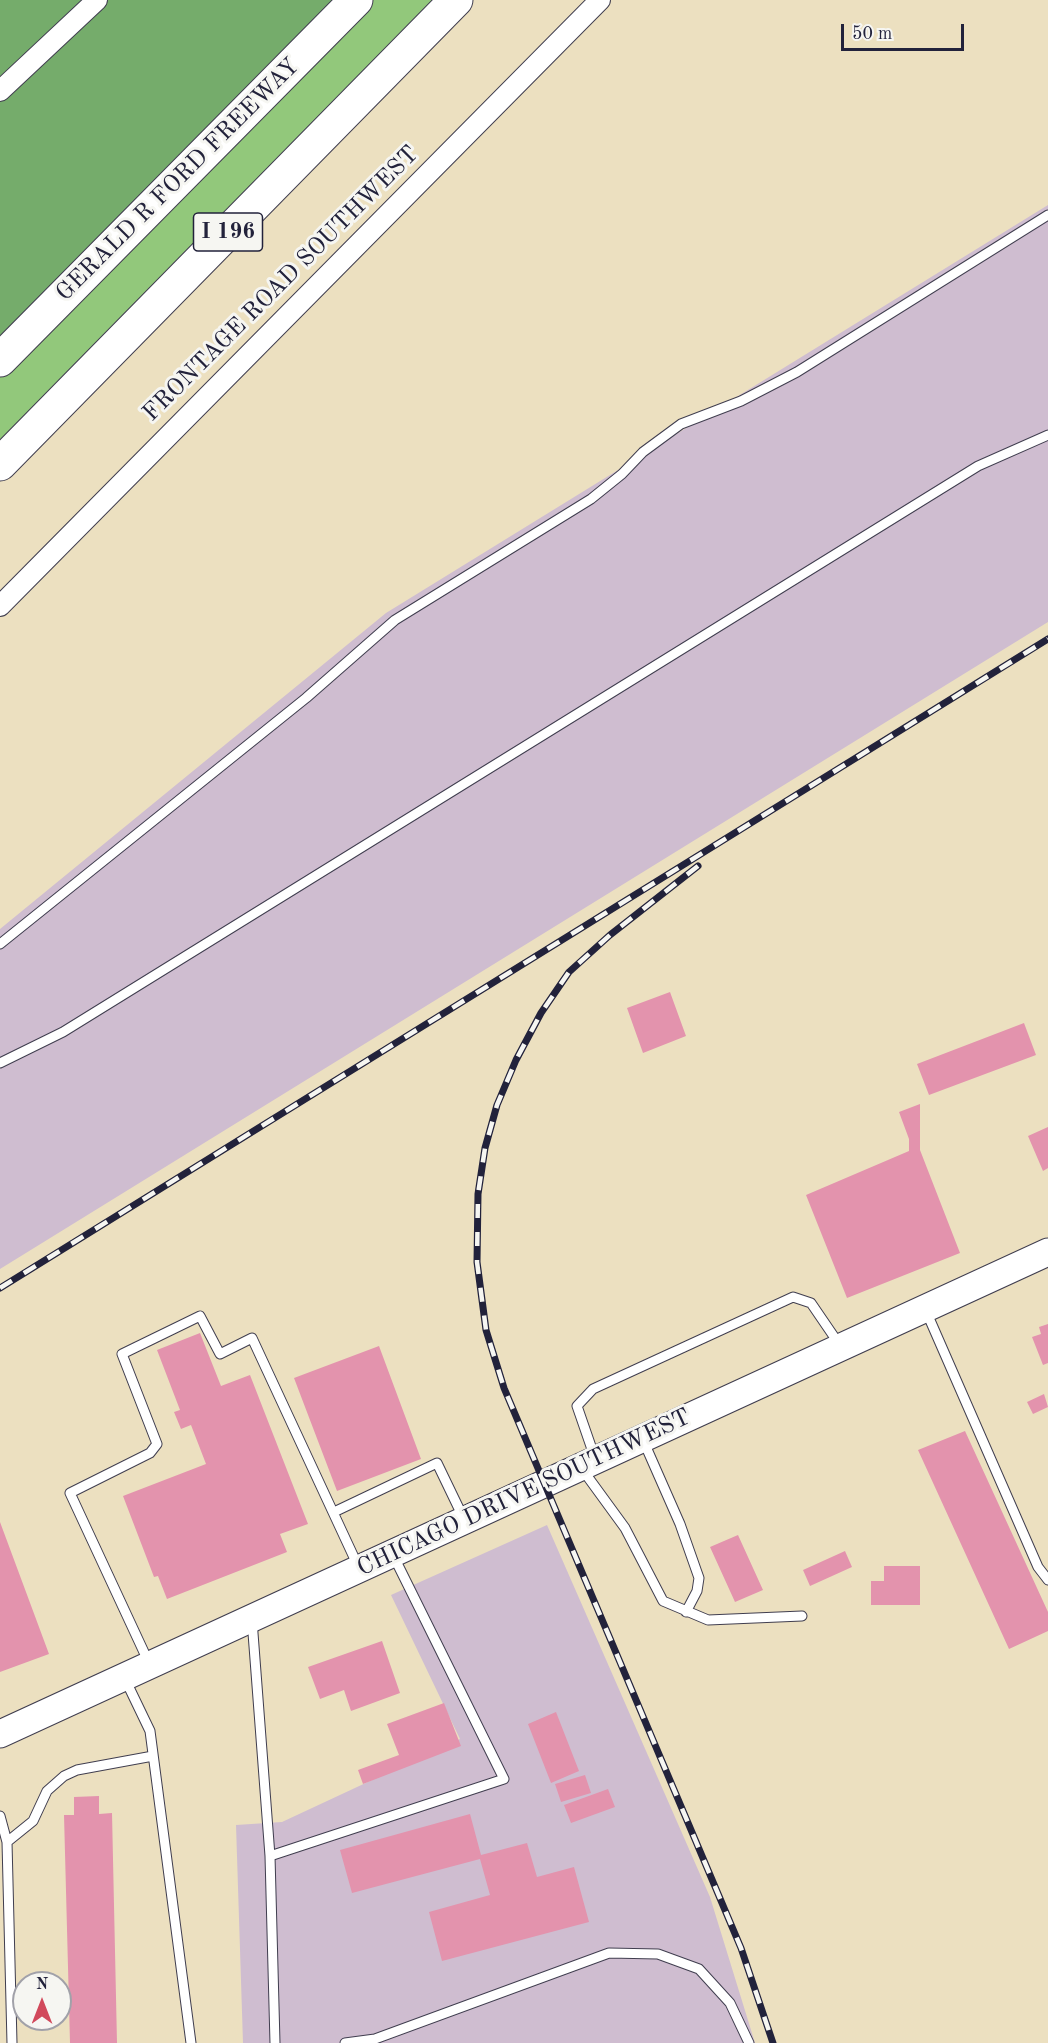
<!DOCTYPE html>
<style>
body{margin:0}
#map{position:relative;width:1048px;height:2043px;overflow:hidden;background:#ece0c0;font-family:"Old Standard TT",serif}
canvas{display:block}
.north{position:absolute;left:12px;top:1971px;width:60px;height:60px;box-sizing:border-box;background:#f6f6f2;border:2px solid #a1a1a9;border-radius:50%;rotate:0deg;font-size:16px;font-weight:700;line-height:24px;text-align:center;color:#22223b}
.north::after{content:'';display:block;margin:auto;width:21px;height:27px;background:#d1495b;clip-path:polygon(50% 0,100% 100%,50% 72%,0 100%)}
.scale{position:absolute;left:841px;top:24px;width:123px;height:27px;box-sizing:border-box;border:3px solid #22223b;border-top:0;padding-left:8px;font-size:18px;line-height:21px;white-space:nowrap;color:#22223b;-webkit-text-stroke:4px #f6f6f2;paint-order:stroke}
</style>
<div id="map">
<canvas width="1048" height="2043"></canvas>
<div class="north">N</div>
<div class="scale">50 m</div>
</div>
<script>
const ctx = document.querySelector('canvas').getContext('2d');
ctx.lineJoin = 'round';
function fillPath(path, color) {
  ctx.fillStyle = color;
  ctx.fill(path, 'evenodd');
}
function shape(rows) {
  const path = new Path2D();
  for (const r of rows) {
    path.moveTo(r[0], r[1]);
    for (let i = 2; i < r.length; i += 2) path.lineTo(r[i], r[i + 1]);
  }
  return path;
}
function stroke(path, color, width, dash) {
  ctx.strokeStyle = color;
  ctx.lineWidth = width;
  ctx.lineCap = dash ? 'butt' : 'round';
  ctx.setLineDash(dash || []);
  ctx.stroke(path);
}
function drawText(font, color, halo, rows, align = 'center') {
  ctx.font = font + ' "Old Standard TT",serif';
  ctx.lineWidth = 6;
  ctx.setLineDash([]);
  ctx.textBaseline = 'middle';
  ctx.strokeStyle = halo;
  ctx.fillStyle = color;
  for (const [text, x, y, turn = 0] of rows) {
    ctx.save();
    ctx.translate(x, y);
    ctx.rotate((+turn || 0) * Math.PI / 180);
    ctx.textAlign = isNaN(turn) ? turn : align;
    if (halo) ctx.strokeText(text, 0, 0);
    ctx.fillText(text, 0, 0);
    ctx.restore();
  }
}
const industrial = shape([
 [1048,205,1048,622,0,1269,0,929,386,613],
 [547,1525,710,1897,755,2043,243,2043,236,1825,282,1822,460,1739,391,1595]
]);
const green = shape([
 [356,0,456,0,0,464,0,360]
]);
const forest = shape([
 [0,0,356,0,0,360]
]);
const building = shape([
 [670,992,686,1036,643,1053,627,1008],
 [1024,1023,1036,1055,929,1095,917,1064],
 [920,1104,920,1150,960,1253,847,1298,806,1195,909,1151,909,1139,899,1112],
 [1048,1127,1048,1168,1043,1171,1028,1136],
 [1048,1324,1048,1363,1043,1365,1032,1337,1041,1334,1039,1327],
 [200,1333,221,1386,250,1375,308,1524,280,1534,287,1552,167,1599,158,1576,154,1577,123,1496,206,1464,191,1425,181,1429,174,1412,180,1410,157,1350],
 [379,1346,421,1459,337,1491,294,1378],
 [1044,1394,1048,1407,1033,1414,1027,1402],
 [965,1431,1048,1612,1048,1631,1009,1649,918,1450],
 [0,1522,49,1654,0,1672],
 [738,1535,763,1590,735,1602,710,1547],
 [845,1551,852,1567,810,1586,803,1570],
 [884,1566,920,1566,920,1605,871,1605,871,1581,884,1581],
 [382,1641,400,1693,351,1711,344,1690,320,1699,308,1667],
 [444,1703,461,1746,363,1784,358,1770,399,1755,387,1724],
 [556,1712,579,1771,551,1783,528,1724],
 [585,1775,591,1793,561,1802,555,1784],
 [608,1789,615,1807,571,1823,564,1805],
 [99,1796,99,1814,112,1813,117,2043,70,2043,64,1815,74,1815,74,1797],
 [470,1814,481,1855,527,1843,537,1877,574,1867,589,1922,442,1961,429,1912,490,1895,480,1859,352,1893,340,1850]
]);
const service = shape([
 [0,944,306,698,395,620,591,499,622,474,643,452,681,424,741,401,797,372,1048,215],
 [0,1063,63,1032,978,466,1048,435],
 [926,1311,1038,1567,1048,1580],
 [643,1440,680,1524,699,1578,697,1591,686,1612],
 [595,1458,577,1406,593,1389,793,1297,811,1303,839,1344],
 [582,1469,625,1528,663,1601,708,1620,802,1616],
 [334,1512,437,1463,463,1517],
 [252,1620,270,1856,504,1779,393,1555],
 [149,1663,70,1493,150,1453,157,1444,122,1354,200,1316,220,1354,252,1338,358,1566],
 [125,1679,150,1731,191,2043],
 [0,1816,7,1842,12,2043],
 [7,1842,33,1821,47,1791,64,1776,77,1770,153,1756],
 [270,1856,275,2043],
 [345,2043,375,2039,609,1953,658,1954,699,1969,730,2003,749,2043]
]);
const minor = shape([
 [0,91,97,0],
 [0,606,600,0]
]);
const secondary = shape([
 [0,1734,1048,1252]
]);
const motorway = shape([
 [0,360,356,0],
 [0,464,456,0]
]);
const rail = shape([
 [698,866,610,935,569,972,541,1013,516,1060,497,1105,485,1148,478,1194,477,1262,486,1330,504,1388,741,1948,773,2043],
 [0,1288,1048,639]
]);
const shields = [
 [228,232,69]
];
const shieldNames = [
 ["I 196",228,232]
];
const streetNames = [
 ["GERALD R FORD FREEWAY",178,180,-45],
 ["FRONTAGE ROAD SOUTHWEST",281,284,-45],
 ["CHICAGO DRIVE SOUTHWEST",524,1493,-25]
];
fillPath(industrial, '#cfbdd0');
fillPath(green, '#92c87b');
fillPath(forest, '#75ac6b');
fillPath(building, '#e393ad');
stroke(service, '#403e4f', 11);
stroke(minor, '#403e4f', 22);
stroke(secondary, '#403e4f', 29);
stroke(motorway, '#403e4f', 35);
stroke(service, '#fff', 9);
stroke(minor, '#fff', 20);
stroke(secondary, '#fff', 27);
stroke(motorway, '#fff', 33);
stroke(rail, '#22223b', 7);
stroke(rail, '#f6f6f2', 4.5, [14]);
for (const [x, y, w] of shields) {
  const box = new Path2D();
  box.roundRect(x - w / 2, y - 19, w, 38, 4.5);
  ctx.fillStyle = '#f6f6f2';
  ctx.fill(box);
  stroke(box, '#22223b', 1.5);
}
drawText('bold 22px', '#22223b', null, shieldNames);
drawText('24px', '#22223b', '#f6f6f2', streetNames);
</script>
